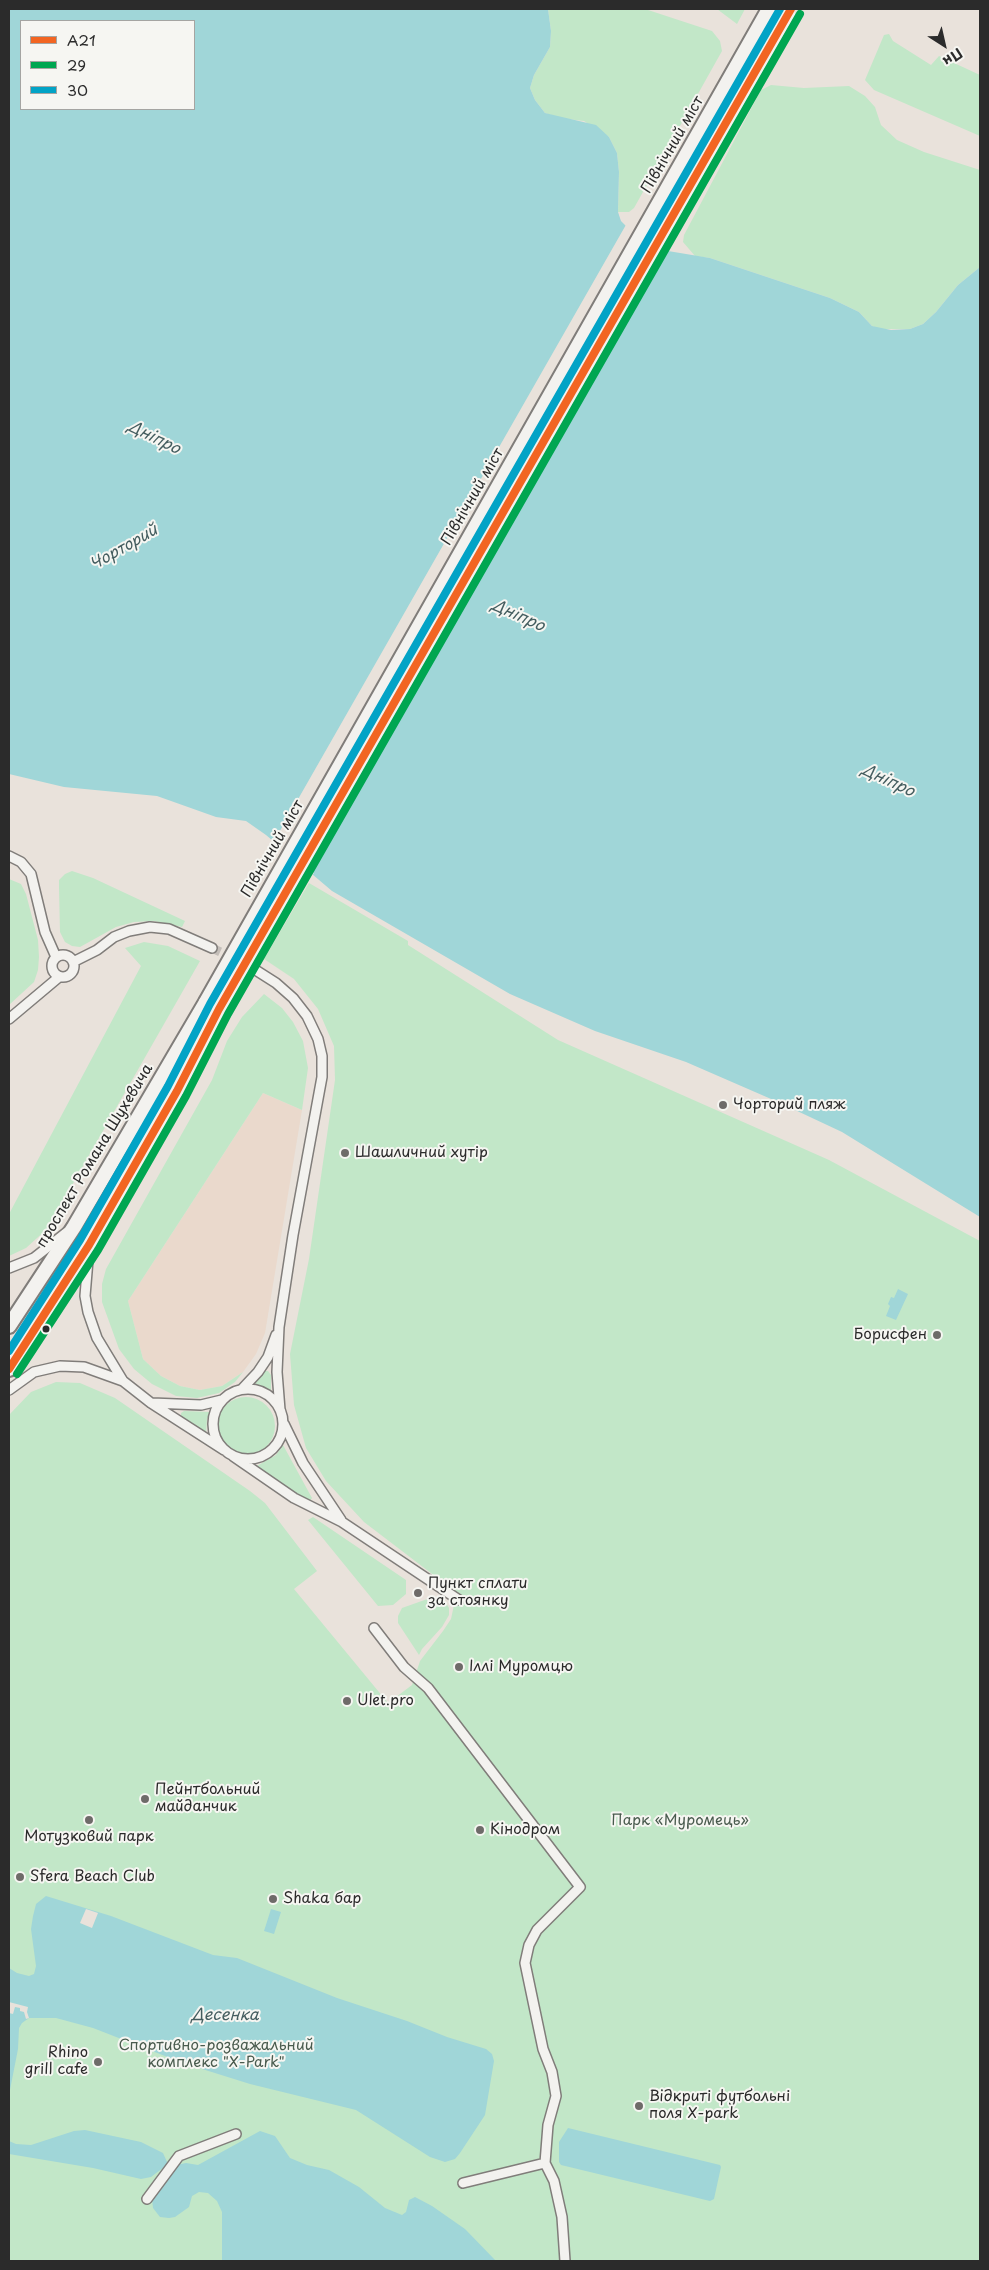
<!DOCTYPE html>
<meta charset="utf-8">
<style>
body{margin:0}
#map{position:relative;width:989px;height:2270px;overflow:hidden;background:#e9e2db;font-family:"Playpen Sans",sans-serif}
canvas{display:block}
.frame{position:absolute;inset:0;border:10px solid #2b2b2b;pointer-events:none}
.legend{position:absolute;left:20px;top:20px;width:175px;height:90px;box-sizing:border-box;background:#f6f6f2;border:1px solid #a5a5a2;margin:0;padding:6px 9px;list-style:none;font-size:15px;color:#2b2b2b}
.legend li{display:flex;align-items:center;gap:10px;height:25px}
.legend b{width:25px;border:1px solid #a5a5a2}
.north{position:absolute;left:919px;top:20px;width:50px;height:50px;-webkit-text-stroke:4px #f6f6f2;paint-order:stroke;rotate:145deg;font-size:14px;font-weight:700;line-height:20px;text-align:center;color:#2b2b2b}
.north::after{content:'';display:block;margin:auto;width:18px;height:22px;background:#2b2b2b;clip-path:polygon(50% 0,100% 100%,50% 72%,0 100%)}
</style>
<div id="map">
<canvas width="989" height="2270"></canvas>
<div class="frame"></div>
<ul class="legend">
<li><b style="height:6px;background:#f26522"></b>А21</li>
<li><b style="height:6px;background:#00a651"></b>29</li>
<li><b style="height:6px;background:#02a3c6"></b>30</li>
</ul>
<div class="north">Пн</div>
</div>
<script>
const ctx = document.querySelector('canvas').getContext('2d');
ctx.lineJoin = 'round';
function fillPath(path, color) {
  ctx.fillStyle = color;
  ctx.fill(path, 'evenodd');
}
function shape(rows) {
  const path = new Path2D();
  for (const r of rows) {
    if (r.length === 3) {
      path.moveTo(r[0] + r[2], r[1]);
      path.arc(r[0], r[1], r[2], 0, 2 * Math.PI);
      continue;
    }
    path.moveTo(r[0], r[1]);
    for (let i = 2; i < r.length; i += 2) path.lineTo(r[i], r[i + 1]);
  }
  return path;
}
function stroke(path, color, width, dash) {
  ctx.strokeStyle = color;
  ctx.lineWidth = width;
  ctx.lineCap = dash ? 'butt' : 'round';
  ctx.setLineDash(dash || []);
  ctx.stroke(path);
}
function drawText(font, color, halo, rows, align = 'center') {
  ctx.font = font + ' "Playpen Sans",sans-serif';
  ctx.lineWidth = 4;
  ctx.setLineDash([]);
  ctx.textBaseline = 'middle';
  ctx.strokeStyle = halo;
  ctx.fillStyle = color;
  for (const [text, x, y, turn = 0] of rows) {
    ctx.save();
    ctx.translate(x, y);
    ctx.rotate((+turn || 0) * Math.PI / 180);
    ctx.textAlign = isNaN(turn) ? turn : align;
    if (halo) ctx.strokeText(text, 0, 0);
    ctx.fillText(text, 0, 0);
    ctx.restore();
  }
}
const built = shape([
 [263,1093,302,1110,265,1333,256,1354,243,1372,222,1386,200,1390,180,1386,161,1376,143,1359,128,1301]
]);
const green = shape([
 [548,9,645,9,712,31,720,41,722,51,634,208,629,212,618,212,619,172,617,153,609,137,584,121,559,118,545,113,535,100,530,88,534,75,550,47,551,31],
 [717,9,745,9,737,24],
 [889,34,893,41,931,65,939,56,980,75,980,136,874,90,865,80,884,35],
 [771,85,804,88,849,86,865,96,875,107,881,125,897,140,924,152,980,170,980,267,958,285,936,312,923,324,910,329,880,329,872,326,859,312,830,298,710,258,695,256,683,242,684,235,761,90],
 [72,871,93,878,185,921,182,927,154,921,134,922,116,927,80,947,72,946,65,942,60,932,59,887,59,880,65,874],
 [9,879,21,884,26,894,38,940,39,957,38,970,34,982,9,1005],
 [309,883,408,941,408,945,558,1040,829,1160,980,1241,980,2261,9,2261,9,1415,31,1392,56,1382,80,1383,115,1398,250,1491,265,1503,317,1571,294,1589,388,1703,412,1685,420,1661,443,1631,451,1619,454,1605,457,1593,364,1522,326,1481,306,1448,294,1405,290,1354,309,1259,335,1080,334,1046,318,1009,294,979,264,959],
 [144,942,168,946,200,961,47,1229,26,1248,9,1256,9,1214,141,966,125,948],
 [264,994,282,1008,293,1022,303,1041,308,1068,302,1110,263,1093,128,1301,143,1359,161,1376,180,1386,200,1390,222,1386,243,1372,235,1382,219,1393,197,1398,176,1396,152,1384,134,1369,119,1349,102,1302,102,1284,106,1269,212,1080,227,1041,242,1017],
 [265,1371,268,1371,271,1375,271,1391,268,1393,256,1387,255,1384],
 [246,1426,29],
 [184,1411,211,1412,207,1419,206,1434,181,1417,181,1413],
 [283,1445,312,1498,310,1501,307,1501,255,1467,276,1455],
 [313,1517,406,1580,406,1594,393,1605,378,1606,308,1520],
 [433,1597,440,1598,446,1603,449,1608,449,1615,442,1627,422,1649,419,1655,398,1623,398,1616,402,1608]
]);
const water = shape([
 [9,9,548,9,551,31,550,47,534,75,530,88,535,100,545,113,596,125,609,137,617,153,619,172,618,212,621,221,636,236,662,250,710,258,830,298,859,312,872,326,891,330,910,329,923,324,936,312,958,285,980,267,980,1217,842,1132,778,1102,686,1062,595,1031,510,994,332,891,266,835,246,821,216,817,157,796,64,787,9,774],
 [21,21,194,21,194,109,21,109],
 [898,1289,908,1294,896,1320,886,1316,890,1306,888,1304,891,1297,894,1298],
 [46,1896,111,1916,213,1955,237,1958,337,1998,407,2021,447,2037,486,2049,492,2054,494,2061,485,2115,460,2153,455,2159,445,2162,430,2157,356,2110,250,2084,183,2063,93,2028,56,2018,29,2018,22,2023,19,2028,18,2049,9,2095,9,1968,17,1973,29,1976,34,1974,36,1966,31,1929,33,1916,36,1904],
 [271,1909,281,1912,274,1934,264,1931],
 [568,2128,720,2165,721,2167,714,2199,710,2201,561,2165,559,2162,559,2142],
 [85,2130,141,2142,163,2153,168,2164,151,2177,141,2179,93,2168,9,2154,9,2141,16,2144,31,2145,74,2131],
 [260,2131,275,2136,290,2158,307,2165,329,2170,359,2187,385,2208,402,2215,406,2212,409,2200,415,2197,432,2206,465,2229,496,2261,222,2261,222,2212,217,2201,208,2193,199,2192,192,2196,189,2207,175,2217,169,2218,160,2217,153,2208,152,2199,176,2165,186,2163,198,2165]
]);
const pier = shape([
 [627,223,638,234,666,248,310,870,314,873,312,876,273,843],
 [86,1909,98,1913,92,1928,80,1923],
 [9,2002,28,2007,27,2012,29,2018,26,2019,24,2012,20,2011,20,2008,15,2007,13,2014,9,2013]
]);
const streetTunnel = shape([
 [212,948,235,959]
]);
const street = shape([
 [9,856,21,862,31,874,45,932,56,957],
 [63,966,11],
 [73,962,97,950,114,937,129,931,150,927,169,929,212,948],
 [254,969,276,983,293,998,307,1016,318,1039,322,1056,322,1077,293,1235,279,1327,277,1372,280,1410],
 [9,1019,59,977],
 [89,1248,85,1296,88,1312,97,1338,123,1381],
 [9,1268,34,1258,67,1232],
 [248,1424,35],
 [242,1389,258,1372,268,1357,276,1335],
 [9,1390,34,1372,60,1366,84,1367,123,1381,151,1403,224,1450],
 [152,1403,201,1405,222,1400],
 [284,1424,303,1463,341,1520],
 [233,1456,294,1498,342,1522,459,1600],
 [374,1628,404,1667,428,1688,580,1887,537,1930,529,1945,525,1963,543,2049,552,2072,556,2096,548,2125,545,2163,554,2181,562,2217,565,2261],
 [463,2183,545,2163],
 [147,2199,179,2156,236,2134]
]);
const primary = shape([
 [9,1326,74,1227,206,1002],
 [9,1369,89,1245,177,1091,219,1009]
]);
const primaryBridge = shape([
 [206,1002,769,9],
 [219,1009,788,14]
]);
const bus1 = shape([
 [9,1369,89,1245,177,1091,219,1009,791,9]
]);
const bus2 = shape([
 [17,1374,98,1250,186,1096,228,1014,800,14]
]);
const bus3 = shape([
 [9,1351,80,1240,168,1086,210,1004,780,9]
]);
const markers = [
 [723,1105,5,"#6e6b69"],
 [345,1153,5,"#6e6b69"],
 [46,1329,4.5,"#2b2b2b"],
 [937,1335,5,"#6e6b69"],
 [418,1593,5,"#6e6b69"],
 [459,1667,5,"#6e6b69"],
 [347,1701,5,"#6e6b69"],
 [145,1799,5,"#6e6b69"],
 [89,1820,5,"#6e6b69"],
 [480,1830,5,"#6e6b69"],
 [20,1877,5,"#6e6b69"],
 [273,1899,5,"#6e6b69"],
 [98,2062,5,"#6e6b69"],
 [639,2106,5,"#6e6b69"]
];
const streetNames = [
 ["Північний міст",673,145,-60],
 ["Північний міст",473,497,-60],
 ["Північний міст",273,849,-60],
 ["проспект Романа Шухевича",95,1156,-59]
];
const poiNames = [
 ["Чорторий пляж",733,1105],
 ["Шашличний хутір",355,1153],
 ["Борисфен",927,1335,"right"],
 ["Пункт сплати",428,1584],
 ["за стоянку",428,1601],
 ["Іллі Муромцю",469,1667],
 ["Ulet.pro",357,1701],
 ["Пейнтбольний",155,1790],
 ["майданчик",155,1807],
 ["Кінодром",490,1830],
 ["Мотузковий парк",89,1837,"center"],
 ["Sfera Beach Club",30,1877],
 ["Shaka бар",283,1899],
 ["Rhino",88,2053,"right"],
 ["grill cafe",88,2070,"right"],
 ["Відкриті футбольні",649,2097],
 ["поля X-park",649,2114]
];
const parkNames = [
 ["Парк «Муромець»",680,1821],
 ["Спортивно-розважальний",216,2046],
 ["комплекс \"Х-Park\"",216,2063]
];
const waterNames = [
 ["Дніпро",154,438,26],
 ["Чорторий",124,548,-30],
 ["Дніпро",518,616,24],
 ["Дніпро",888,781,25],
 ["Десенка",225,2016]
];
fillPath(built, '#ead9cc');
fillPath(green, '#c2e7c8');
fillPath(water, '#a0d6d8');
fillPath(pier, '#e9e2db');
stroke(streetTunnel, '#c3bdb8', 9, [9, 4.5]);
stroke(street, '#807d7a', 12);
stroke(primary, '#807d7a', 18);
stroke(street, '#f3f2ef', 9);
stroke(primary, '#f3f2ef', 14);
stroke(primaryBridge, '#807d7a', 18, []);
stroke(primaryBridge, '#f3f2ef', 14);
stroke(bus1, '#f26522', 8);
stroke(bus2, '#00a651', 8);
stroke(bus3, '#02a3c6', 8);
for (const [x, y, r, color] of markers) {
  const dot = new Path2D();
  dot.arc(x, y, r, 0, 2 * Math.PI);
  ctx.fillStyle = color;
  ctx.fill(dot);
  stroke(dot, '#f6f6f2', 2);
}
drawText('15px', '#2b2b2b', '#f6f6f2', streetNames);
drawText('15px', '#2b2b2b', '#f6f6f2', poiNames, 'left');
drawText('15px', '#495b4e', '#f6f6f2', parkNames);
drawText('italic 16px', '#445d5f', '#f6f6f2', waterNames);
</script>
